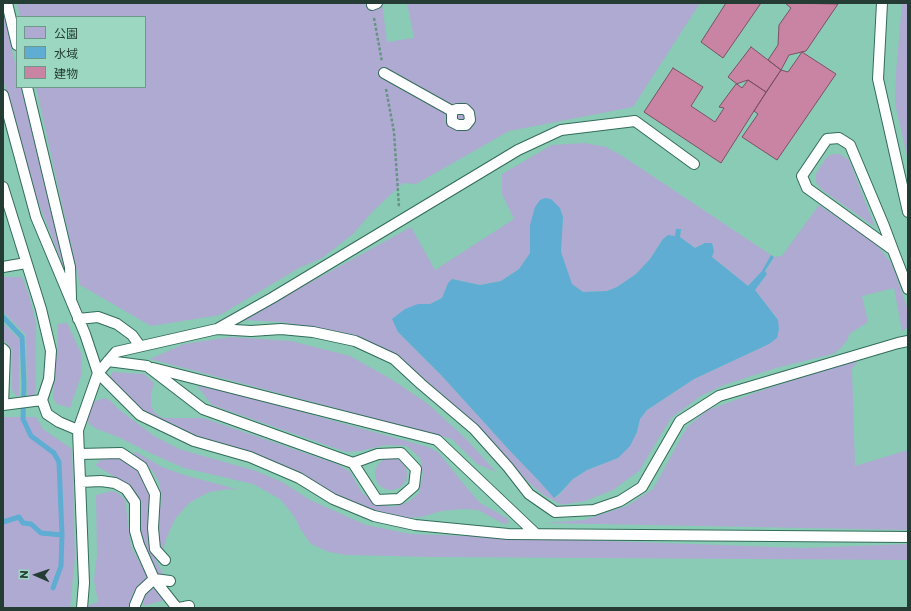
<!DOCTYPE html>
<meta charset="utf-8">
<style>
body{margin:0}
#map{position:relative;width:911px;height:611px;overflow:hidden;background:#9cd7c2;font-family:Commissioner,"Noto Sans JP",sans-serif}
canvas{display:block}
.frame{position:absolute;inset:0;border:4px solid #243c34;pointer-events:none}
.legend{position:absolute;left:16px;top:16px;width:130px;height:72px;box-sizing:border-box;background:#9cd7c2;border:1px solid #6c9989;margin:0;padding:5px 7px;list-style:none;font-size:12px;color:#243c34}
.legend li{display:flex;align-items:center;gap:8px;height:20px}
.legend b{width:20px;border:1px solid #6c9989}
.north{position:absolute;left:16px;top:555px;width:40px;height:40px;-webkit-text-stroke:3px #9cd7c2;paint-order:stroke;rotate:272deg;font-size:11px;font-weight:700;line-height:16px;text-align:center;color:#243c34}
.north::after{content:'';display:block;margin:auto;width:14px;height:18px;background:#243c34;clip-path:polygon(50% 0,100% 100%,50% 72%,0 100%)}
</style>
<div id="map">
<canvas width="911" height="611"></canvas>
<div class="frame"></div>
<ul class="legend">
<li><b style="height:11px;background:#afaad2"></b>公園</li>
<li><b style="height:11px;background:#5fadd2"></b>水域</li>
<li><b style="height:11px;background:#c984a4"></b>建物</li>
</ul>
<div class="north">N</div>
</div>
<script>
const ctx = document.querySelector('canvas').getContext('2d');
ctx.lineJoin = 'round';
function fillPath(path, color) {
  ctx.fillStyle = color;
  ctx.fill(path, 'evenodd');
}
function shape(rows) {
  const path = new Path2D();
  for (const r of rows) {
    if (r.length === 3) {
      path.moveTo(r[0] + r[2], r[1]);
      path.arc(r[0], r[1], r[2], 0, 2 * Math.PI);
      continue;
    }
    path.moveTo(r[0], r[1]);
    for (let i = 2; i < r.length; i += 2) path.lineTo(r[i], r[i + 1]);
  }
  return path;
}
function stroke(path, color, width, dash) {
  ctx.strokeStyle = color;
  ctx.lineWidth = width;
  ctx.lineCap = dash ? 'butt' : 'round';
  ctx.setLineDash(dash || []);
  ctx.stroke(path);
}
const built = shape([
 [3,3,908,3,908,608,3,608],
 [17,17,145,17,145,87,17,87]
]);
const green = shape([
 [17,3,382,3,387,42,414,38,407,3,700,3,633,107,509,131,416,184,403,183,373,211,353,234,322,258,299,268,220,315,151,326,80,285,36,87,145,87,145,17,20,17],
 [902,3,908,3,908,161,895,103,896,73],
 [3,9,17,72,17,87,21,87,65,271,34,191,3,79],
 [584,143,606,147,624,157,771,255,762,271,748,286,712,257,705,243,695,248,680,237,681,229,675,236,663,239,650,259,636,274,617,287,607,291,583,292,572,285,561,252,563,217,560,208,530,225,530,253,519,269,501,281,480,285,452,279,448,283,442,298,430,304,418,304,398,332,442,376,511,452,540,482,554,498,559,495,573,479,587,470,618,458,637,432,640,419,647,410,694,379,769,344,778,320,755,290,767,274,765,272,774,257,782,256,819,205,876,244,892,264,908,310,908,327,902,331,894,288,862,296,868,322,849,334,848,339,841,348,833,354,776,368,724,385,701,396,671,418,639,471,613,490,585,501,562,505,542,494,528,482,492,440,398,355,364,340,316,328,281,322,242,320,411,227,435,270,514,219,502,194,502,174,552,145],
 [832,154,840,154,849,160,875,227,822,190,816,182,816,174,826,158],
 [3,277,22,277,29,295,36,324,36,390,34,396,27,396,26,335,3,312],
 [3,323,19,339,19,396,16,396,12,389,12,349,3,340],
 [67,323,81,353,82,373,70,408,57,404,53,398,58,337,57,324],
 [231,337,291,341,350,356,391,379,428,404,465,438,496,472,477,464,452,439,150,359,184,344],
 [859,359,852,369,855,466,908,450,908,530,544,523,584,520,627,506,653,489,687,427,708,410,763,390],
 [113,372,144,374,154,383,151,394,151,406,155,413,163,418,203,418,337,464,350,472,362,493,378,504,393,507,408,502,419,493,423,474,420,458,407,446,386,445,360,451,346,452,212,405,197,386,237,394,428,447,438,452,467,488,480,503,507,518,509,523,504,524,478,510,465,509,442,511,421,517,404,518,373,512,194,439,143,413,114,385,110,376],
 [105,398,111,401,117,408,154,436,179,449,256,471,282,482,310,500,366,525,410,534,804,548,908,544,908,560,429,557,346,555,329,552,311,544,301,530,294,516,280,499,253,484,184,468,150,453,118,437,97,429,89,424,87,417,91,404,98,400],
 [3,417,36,417,43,429,72,449,75,557,70,608,3,608],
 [134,452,138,453,162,467,184,475,240,490,230,489,209,492,189,503,175,519,166,539,163,551,159,540,158,527,161,501,160,484,154,473,146,464,135,457],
 [103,458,120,459,139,470,148,486,150,497,148,531,149,547,165,578,157,577,145,554,130,486,95,465],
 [391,474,16],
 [112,491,118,493,125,500,131,547,148,577,133,593,128,608,82,608,98,602,94,580,97,555,96,495],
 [154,586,164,600,143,606,143,598]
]);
const water = shape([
 [545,198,551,199,560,208,563,217,561,252,572,284,583,292,607,291,617,287,636,274,650,259,663,239,668,235,675,236,676,229,681,229,680,237,695,248,705,243,712,243,714,251,712,257,748,286,762,271,771,255,774,257,765,271,767,274,755,290,778,320,779,329,777,338,769,344,694,379,647,410,640,419,637,432,630,446,618,458,587,470,573,479,560,493,554,498,540,482,511,452,442,376,398,332,392,319,405,309,418,304,430,304,442,298,448,283,452,279,480,285,501,281,519,269,530,253,530,225,535,207,540,200]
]);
const stream = shape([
 [3,317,22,337,24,384,23,419,31,436,54,453,59,462,62,535,61,566,53,588],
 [3,522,19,517,23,523,31,524,41,533,62,535]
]);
const building = shape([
 [726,3,761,3,723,58,701,42,726,3],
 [785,3,838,4,806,51,789,55,781,70,768,60,778,45,779,25,791,8,785,3],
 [751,47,781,70,766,92,748,80,742,88,728,77,751,47],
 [802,52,836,74,777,160,742,137,758,114,754,111,781,70,788,72,802,52],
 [673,68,703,87,691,106,715,122,724,108,719,107,736,84,748,80,766,92,721,163,644,112,673,68]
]);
const path = shape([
 [374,18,382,62],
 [386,89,394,132,399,207]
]);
const service = shape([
 [7,3,17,45],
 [882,3,878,79,908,212],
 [372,5,377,3],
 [384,73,452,111,457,109,465,109,469,113,470,120,466,125,458,125,452,122,452,111],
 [27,87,70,267,71,298],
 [3,95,36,217,85,334,98,373],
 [3,187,41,309,51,351,49,379,42,400,47,414,59,422,78,430],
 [893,250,807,188,802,176,827,139,839,138,850,145,884,226,893,250,908,289],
 [3,267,26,263],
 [78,319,98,317,117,324,132,335,140,346],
 [217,329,251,331,281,329,313,332,355,341,394,359,421,384,474,429,508,467,529,494,555,512,594,510,620,501,642,487,680,421,719,396,898,343,908,341],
 [3,349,5,351,3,405],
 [108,361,147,366,203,409,353,463,378,454,401,453,416,469,414,486,399,499,377,500,353,463],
 [153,368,437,440,536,534],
 [98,373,116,352,217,329,272,298,518,150,561,130,635,121,694,164],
 [3,405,42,400],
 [79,454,121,453,142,467,155,494,153,528,155,549,165,560],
 [80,482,101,481,115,483,126,489,135,502,135,531,139,545,154,579,177,608],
 [82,608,84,583,78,430,98,373,140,415,194,441,250,457,299,478,333,499,374,516,415,525,508,534,908,537],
 [135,608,135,605,141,591,154,579,170,581],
 [179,608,189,606]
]);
fillPath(built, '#89cbb5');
fillPath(green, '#afaad2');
fillPath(water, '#5fadd2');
stroke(stream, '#5fadd2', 5);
fillPath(building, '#c984a4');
stroke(building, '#7d5065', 1);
stroke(service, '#336c5a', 12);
stroke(path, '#679384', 2.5, [3, 2]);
stroke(service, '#fff', 10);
</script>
